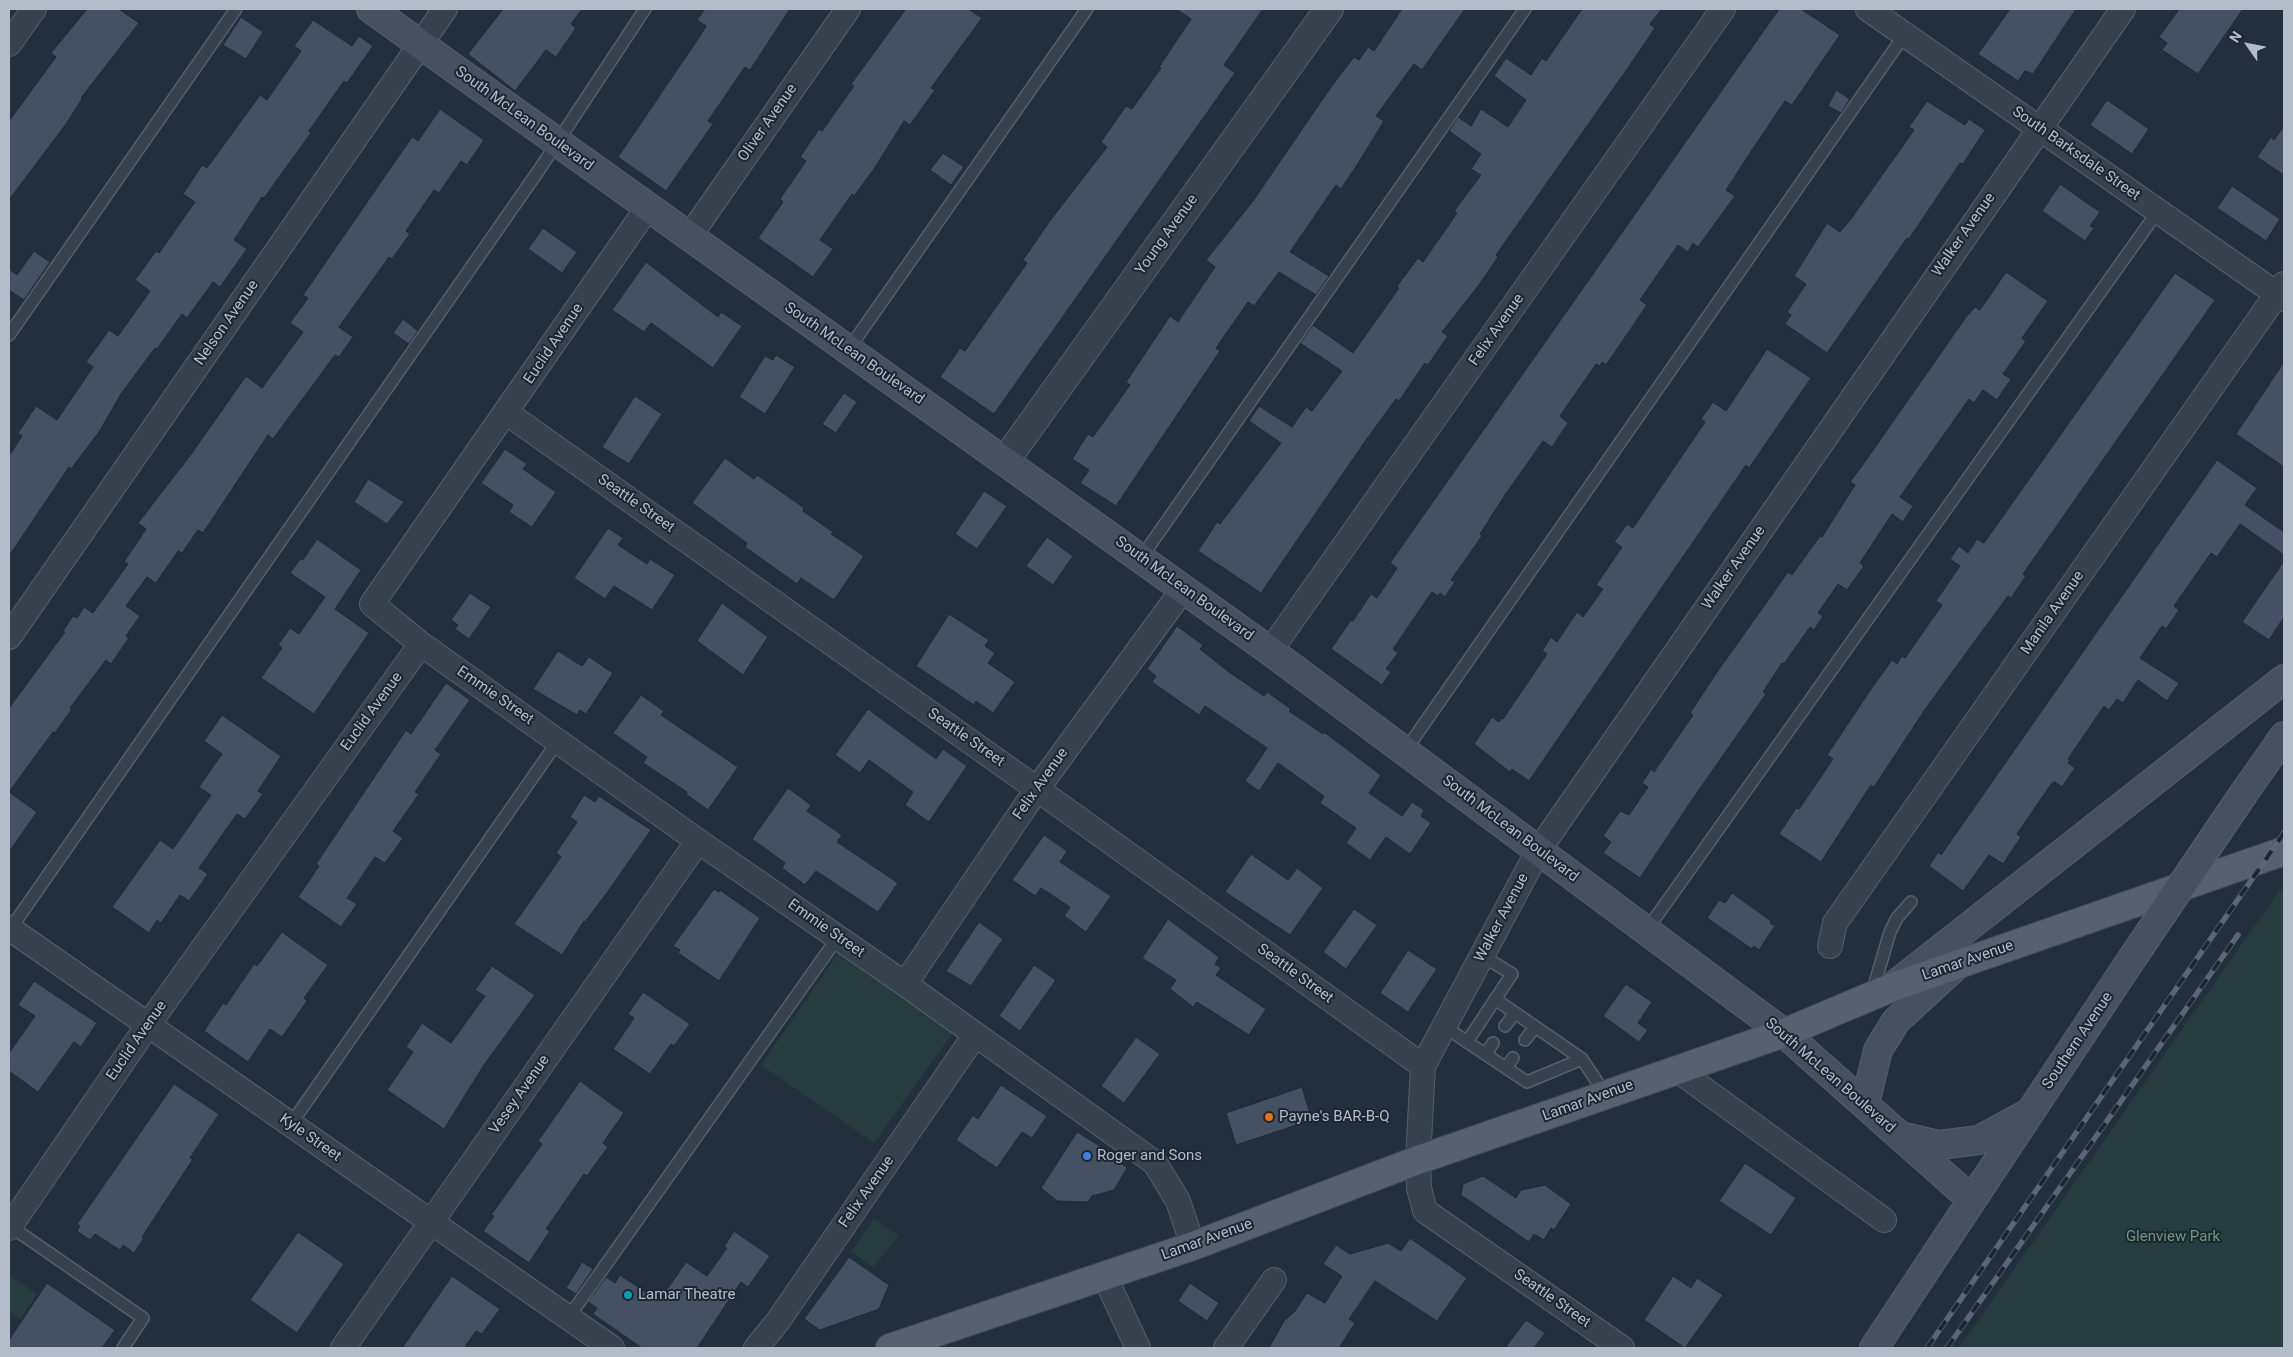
<!DOCTYPE html>
<style>
body{margin:0}
#map{position:relative;width:2293px;height:1357px;overflow:hidden;background:#242f3e;font-family:Roboto,sans-serif}
canvas{display:block}
.frame{position:absolute;inset:0;border:10px solid #b4bcc9;pointer-events:none}
.north{position:absolute;left:2223px;top:20px;width:50px;height:50px;-webkit-text-stroke:4px #1d2633;paint-order:stroke;rotate:303deg;font-size:14px;font-weight:700;line-height:20px;text-align:center;color:#b4bcc9}
.north::after{content:'';display:block;margin:auto;width:18px;height:22px;background:#b4bcc9;clip-path:polygon(50% 0,100% 100%,50% 72%,0 100%)}
</style>
<div id="map">
<canvas width="2293" height="1357"></canvas>
<div class="frame"></div>
<div class="north">N</div>
</div>
<script>
const ctx = document.querySelector('canvas').getContext('2d');
ctx.lineJoin = 'round';
function fillPath(path, color) {
  ctx.fillStyle = color;
  ctx.fill(path, 'evenodd');
}
function shape(rows) {
  const path = new Path2D();
  for (const r of rows) {
    path.moveTo(r[0], r[1]);
    for (let i = 2; i < r.length; i += 2) path.lineTo(r[i], r[i + 1]);
  }
  return path;
}
function stroke(path, color, width, dash) {
  ctx.strokeStyle = color;
  ctx.lineWidth = width;
  ctx.lineCap = dash ? 'butt' : 'round';
  ctx.setLineDash(dash || []);
  ctx.stroke(path);
}
function drawText(font, color, halo, rows, align = 'center') {
  ctx.font = font + ' Roboto,sans-serif';
  ctx.lineWidth = 4;
  ctx.setLineDash([]);
  ctx.textBaseline = 'middle';
  ctx.strokeStyle = halo;
  ctx.fillStyle = color;
  for (const [text, x, y, turn = 0] of rows) {
    ctx.save();
    ctx.translate(x, y);
    ctx.rotate((+turn || 0) * Math.PI / 180);
    ctx.textAlign = isNaN(turn) ? turn : align;
    if (halo) ctx.strokeText(text, 0, 0);
    ctx.fillText(text, 0, 0);
    ctx.restore();
  }
}
const green = shape([
 [2284,890,2284,1348,1959,1348,2279,891],
 [839,952,954,1031,874,1143,761,1065],
 [874,1219,899,1236,873,1267,851,1252],
 [9,1275,37,1294,20,1319,9,1311]
]);
const building = shape([
 [87,9,119,9,139,23,81,98,82,99,66,124,9,200,9,121,56,57,51,53,87,9],
 [503,9,582,9,571,24,576,28,556,57,546,50,515,91,468,54,503,9],
 [705,9,790,9,750,70,745,67,708,121,713,124,666,191,618,157,700,36,706,26,697,20,705,9],
 [906,9,968,9,982,18,931,88,935,90,910,125,904,121,874,169,854,196,852,194,820,240,833,249,813,277,758,238,783,202,780,199,806,161,800,157,819,129,822,131,854,86,851,84,906,9],
 [1176,9,1263,9,1224,65,1235,73,994,414,940,377,960,348,965,351,1027,263,1023,260,1049,222,1107,147,1101,142,1126,106,1132,109,1161,68,1159,67,1191,19,1176,9],
 [1402,9,1465,9,1422,70,1414,64,1376,116,1384,121,1359,162,1341,189,1336,185,1290,252,1329,276,1316,295,1279,272,1254,306,1248,302,1216,348,1220,351,1116,506,1080,483,1089,470,1072,459,1088,434,1093,437,1130,385,1126,382,1170,316,1178,322,1215,267,1206,260,1253,201,1331,87,1354,57,1359,60,1368,47,1374,51,1402,9],
 [1582,9,1662,9,1650,24,1655,28,1630,65,1496,255,1498,257,1479,285,1442,332,1448,336,1428,365,1425,363,1399,401,1396,399,1366,440,1261,593,1198,551,1217,522,1220,524,1281,443,1249,421,1259,406,1292,427,1306,407,1312,411,1342,371,1300,343,1313,325,1353,353,1399,288,1397,286,1418,258,1423,262,1457,213,1454,211,1481,175,1471,169,1481,154,1449,131,1458,117,1471,126,1481,109,1508,127,1526,100,1494,76,1506,58,1531,75,1542,58,1546,61,1582,9],
 [1779,9,1801,9,1840,35,1792,105,1785,101,1752,150,1726,190,1735,196,1698,247,1693,243,1688,252,1678,245,1640,300,1647,305,1606,365,1602,362,1600,366,1596,364,1560,416,1568,423,1552,447,1543,441,1505,495,1480,534,1482,536,1451,580,1455,582,1445,597,1440,593,1438,596,1432,592,1393,649,1398,653,1386,669,1391,672,1382,685,1331,649,1351,620,1353,621,1371,594,1377,598,1397,568,1390,563,1779,9],
 [2010,9,2076,9,2033,74,2025,71,2018,81,1978,54,2010,9],
 [2179,9,2243,9,2198,74,2162,50,2167,43,2159,37,2179,9],
 [241,17,263,32,246,59,223,45,241,17],
 [313,20,352,46,359,36,373,46,347,83,344,81,309,131,311,133,264,198,262,197,234,240,247,249,220,287,213,282,187,318,182,314,157,349,155,348,121,394,99,432,71,469,69,467,9,556,9,456,22,436,18,433,36,406,57,420,93,367,86,362,109,330,118,336,150,291,135,280,156,251,159,253,195,202,183,194,202,165,207,168,260,95,267,100,301,51,294,46,313,20],
 [1836,90,1850,99,1841,113,1828,106,1836,90],
 [2107,100,2149,129,2132,154,2090,125,2107,100],
 [1927,101,1965,125,1969,119,1985,130,1963,164,1960,163,1909,239,1907,238,1827,353,1785,324,1791,315,1787,312,1806,284,1794,276,1827,223,1840,232,1851,219,1914,130,1909,127,1927,101],
 [440,109,484,140,467,165,461,161,439,193,434,190,406,231,410,234,392,259,389,257,339,327,353,337,339,357,335,355,273,439,268,435,203,533,198,530,182,553,178,551,156,583,147,577,126,606,140,616,126,636,129,638,111,664,106,660,70,708,72,709,55,733,53,732,9,792,37,812,9,852,9,708,65,632,63,631,73,616,77,618,84,607,93,613,128,564,124,562,146,529,138,523,192,453,246,376,262,388,303,332,290,323,308,298,303,295,412,137,418,141,440,109],
 [2284,126,2284,175,2257,157,2271,137,2274,140,2284,126],
 [943,153,964,167,951,185,930,170,943,153],
 [2060,184,2100,212,2090,226,2094,228,2085,241,2042,211,2060,184],
 [2232,186,2280,219,2266,241,2217,208,2232,186],
 [543,228,577,252,562,273,528,249,543,228],
 [34,251,50,262,24,300,9,290,9,269,17,275,34,251],
 [646,262,718,317,721,312,742,326,713,368,651,323,644,332,612,310,646,262],
 [2006,272,2048,301,2022,338,2026,341,2003,374,2011,379,1997,400,1983,390,1974,403,1969,399,1900,497,1913,506,1903,522,1892,514,1860,563,1864,566,1847,590,1838,584,1818,613,1823,616,1814,630,1810,627,1784,664,1782,663,1763,692,1766,694,1694,797,1640,878,1603,853,1611,842,1603,836,1620,811,1629,815,1648,787,1642,783,1651,769,1654,772,1693,715,1690,713,1715,675,1788,572,1792,575,1820,536,1822,537,1855,485,1850,482,1864,463,1966,317,1975,307,1980,310,2006,272],
 [2175,273,2215,300,2023,574,2026,576,2011,598,2008,596,1926,708,1874,787,1871,785,1821,862,1779,834,1796,808,1799,809,1833,759,1827,755,1871,689,1892,660,1897,664,1902,656,1905,658,1942,605,1936,601,1960,566,1950,559,1959,546,1968,553,1977,539,1984,543,2175,273],
 [403,319,418,331,409,344,393,333,403,319],
 [1767,349,1811,378,1749,468,1746,465,1529,781,1512,769,1510,772,1474,744,1492,717,1499,722,1502,718,1503,719,1547,654,1542,651,1551,637,1557,642,1577,612,1583,617,1603,589,1596,585,1622,547,1614,542,1627,524,1633,528,1705,422,1701,419,1713,402,1726,411,1767,349],
 [776,355,795,367,765,414,739,397,765,356,773,360,776,355],
 [2284,362,2284,467,2236,434,2284,362],
 [844,393,857,402,836,433,822,424,844,393],
 [635,396,662,414,629,464,602,447,635,396],
 [505,449,527,464,523,469,556,492,532,527,509,512,513,505,481,483,505,449],
 [725,458,754,479,757,475,783,493,804,508,803,511,833,532,831,534,864,556,834,600,801,578,797,584,745,547,747,543,692,503,725,458],
 [2217,460,2257,488,2245,505,2284,532,2284,555,2240,524,2217,557,2211,553,2174,606,2179,610,2166,629,2162,626,2140,658,2179,683,2167,701,2138,680,2123,703,2117,699,2109,710,2104,706,2068,759,2070,760,2068,763,2075,768,2062,787,2055,782,2052,783,2017,834,2021,837,2003,864,1989,855,1963,891,1929,866,1938,852,1941,855,2217,460],
 [368,479,404,502,387,524,354,502,368,479],
 [984,491,1007,506,977,549,955,534,984,491],
 [608,528,623,538,618,545,647,564,650,559,675,575,652,610,614,586,605,599,574,578,608,528],
 [1047,537,1073,556,1053,585,1026,566,1047,537],
 [317,539,361,570,335,609,369,633,314,714,261,678,282,648,278,645,290,628,299,634,325,597,290,573,301,558,303,560,317,539],
 [2284,561,2284,617,2269,640,2242,622,2284,561],
 [470,593,491,607,469,639,455,629,458,625,451,620,470,593],
 [722,603,768,637,743,675,697,641,722,603],
 [949,614,989,640,985,646,995,653,988,663,1015,682,993,713,976,701,974,705,916,666,949,614],
 [1177,626,1203,645,1200,649,1229,672,1264,696,1267,692,1291,709,1289,711,1323,734,1324,732,1381,775,1369,793,1402,816,1412,802,1424,810,1421,816,1431,823,1410,854,1386,837,1370,860,1346,843,1356,828,1320,803,1324,796,1278,763,1259,791,1245,781,1267,748,1205,706,1199,715,1152,682,1156,676,1147,669,1177,626],
 [558,651,582,666,589,657,613,673,586,714,580,710,577,715,533,689,558,651],
 [446,683,470,700,435,750,441,754,415,792,419,794,393,831,403,838,385,863,375,857,347,898,357,904,341,927,298,897,319,866,316,864,406,730,411,734,446,683],
 [641,695,664,711,661,715,738,767,708,810,686,794,687,792,643,763,647,757,613,733,641,695],
 [868,709,936,759,943,749,967,766,929,822,905,805,913,792,869,760,860,773,835,755,868,709],
 [222,715,281,756,258,791,263,794,245,819,237,814,199,868,208,874,189,901,180,895,161,923,157,920,149,933,112,907,160,840,173,849,211,795,199,787,222,754,204,741,222,715],
 [788,788,811,805,807,811,842,835,837,842,898,883,878,912,816,871,805,885,782,868,785,863,752,839,788,788],
 [584,795,595,802,599,796,651,830,609,890,585,922,584,921,562,955,514,924,561,857,556,853,577,822,570,817,584,795],
 [1044,835,1067,851,1060,862,1111,896,1086,932,1064,916,1070,907,1041,888,1035,896,1012,880,1044,835],
 [1251,854,1288,880,1297,868,1323,888,1290,935,1225,892,1251,854],
 [714,889,719,892,720,890,760,918,719,981,678,953,680,950,673,946,714,889],
 [1732,893,1771,921,1770,923,1775,926,1759,950,1754,946,1752,949,1707,918,1719,900,1725,903,1732,893],
 [1354,909,1377,925,1346,969,1323,952,1354,909],
 [1168,919,1219,957,1215,964,1221,968,1216,975,1266,1009,1249,1035,1197,1002,1193,1007,1170,989,1176,980,1142,958,1168,919],
 [979,922,1003,939,971,986,946,971,979,922],
 [282,932,328,965,304,998,307,1001,282,1037,270,1029,248,1062,204,1031,223,1003,226,1005,254,964,257,966,282,932],
 [1408,950,1437,969,1408,1012,1380,993,1408,950],
 [1034,965,1056,980,1020,1031,999,1016,1034,965],
 [492,966,535,995,484,1065,444,1129,387,1090,413,1052,406,1047,422,1023,451,1043,485,996,475,990,492,966],
 [34,981,97,1023,81,1047,74,1042,38,1092,9,1071,9,1053,35,1016,18,1005,34,981],
 [1626,984,1652,1002,1638,1023,1648,1030,1639,1042,1603,1016,1626,984],
 [643,992,690,1024,674,1046,671,1044,650,1074,613,1049,634,1018,628,1014,643,992],
 [1136,1037,1160,1054,1124,1103,1101,1086,1136,1037],
 [580,1081,624,1113,603,1143,608,1147,587,1176,584,1174,546,1229,550,1231,529,1263,483,1231,494,1216,491,1215,542,1144,538,1141,580,1081],
 [174,1084,219,1114,190,1158,193,1159,142,1237,144,1238,134,1253,123,1245,120,1250,95,1234,90,1240,77,1231,80,1226,77,1224,174,1084],
 [1001,1085,1047,1116,1032,1138,1022,1132,997,1168,956,1140,973,1115,978,1119,1001,1085],
 [1302,1087,1312,1120,1236,1145,1226,1113,1302,1087],
 [1077,1132,1097,1144,1127,1168,1114,1190,1092,1196,1088,1202,1057,1201,1041,1188,1077,1132],
 [1745,1163,1796,1198,1771,1235,1719,1201,1745,1163],
 [1483,1176,1516,1198,1521,1190,1545,1185,1571,1204,1554,1230,1551,1228,1544,1240,1534,1234,1529,1242,1461,1195,1463,1184,1483,1176],
 [734,1231,770,1256,748,1287,741,1282,697,1348,642,1348,593,1314,597,1308,588,1302,606,1277,615,1283,620,1275,659,1301,686,1262,707,1276,727,1248,724,1247,734,1231],
 [298,1232,344,1264,297,1333,250,1300,298,1232],
 [1410,1238,1467,1278,1437,1321,1375,1281,1349,1319,1355,1323,1339,1348,1269,1348,1284,1321,1295,1311,1307,1293,1325,1303,1342,1276,1323,1264,1336,1245,1350,1254,1388,1243,1401,1251,1410,1238],
 [849,1257,889,1285,879,1309,820,1330,804,1319,849,1257],
 [582,1262,593,1269,576,1294,566,1288,582,1262],
 [452,1276,500,1309,482,1334,476,1331,464,1348,402,1348,452,1276],
 [1673,1276,1691,1288,1697,1278,1723,1295,1685,1348,1644,1320,1673,1276],
 [47,1283,115,1330,102,1348,9,1348,9,1340,47,1283],
 [1190,1283,1219,1303,1207,1321,1178,1301,1190,1283],
 [1526,1320,1545,1333,1534,1348,1505,1348,1526,1320]
]);
const service = shape([
 [9,335,236,9],
 [848,350,1087,9],
 [1141,558,1525,9],
 [1405,751,1905,34],
 [9,931,539,170,645,9],
 [1646,931,2158,211],
 [1481,955,1512,974,1467,1042,1527,1082,1582,1059,1495,999],
 [1872,993,1890,932,1897,918,1911,902],
 [1444,1026,1467,1042],
 [1505,1026,1515,1013],
 [1525,1040,1535,1027],
 [1486,1054,1493,1043],
 [1582,1059,1605,1094],
 [1506,1068,1513,1058],
 [291,1124,558,741],
 [10,1226,143,1318,123,1348],
 [568,1318,838,937]
]);
const minor = shape([
 [1868,9,2284,299],
 [9,44,34,9],
 [648,207,372,604,421,644,698,841,905,984,1155,1163,1178,1201,1193,1246],
 [689,237,848,9],
 [507,413,1037,789,1423,1066],
 [9,637,445,9],
 [1270,651,1723,9],
 [9,928,612,1348],
 [1830,946,1835,923,2284,284],
 [905,984,1037,789,1184,588],
 [1676,1069,1884,1220],
 [9,1228,148,1025,421,644],
 [1104,1275,1138,1348],
 [343,1348,698,841],
 [756,1348,778,1321,975,1035],
 [1226,1348,1274,1280],
 [1622,1348,1425,1211,1419,1188,1418,1160,1423,1066,1538,851,2123,9]
]);
const tertiary = shape([
 [1005,461,1329,9]
]);
const secondary = shape([
 [371,9,1270,651,1784,1033,1972,1200],
 [2244,793,2284,736],
 [1896,984,2284,679],
 [1865,1104,1878,1050,1896,1021,1958,964],
 [1901,1136,1939,1145,1979,1140,2027,1114],
 [1874,1348,2133,957]
]);
const primary = shape([
 [890,1348,1193,1246,1418,1160,1784,1033,1893,987,2284,851]
]);
const rail = shape([
 [1927,1348,2284,833],
 [1947,1348,2238,935]
]);
const secondaryBridge = shape([
 [2133,957,2244,793]
]);
const markers = [
 [1269,1117,5,"#e8710a"],
 [1087,1156,5,"#3f7fe0"],
 [628,1295,5,"#0f9aa8"]
];
const streetNames = [
 ["South McLean Boulevard",524,119,36],
 ["Oliver Avenue",768,123,-55],
 ["South Barksdale Street",2076,154,35],
 ["Young Avenue",1167,235,-54],
 ["Walker Avenue",1964,235,-55],
 ["Nelson Avenue",227,323,-55],
 ["Felix Avenue",1497,330,-55],
 ["Euclid Avenue",554,344,-56],
 ["South McLean Boulevard",854,354,35],
 ["Seattle Street",636,504,35],
 ["Walker Avenue",1734,568,-55],
 ["South McLean Boulevard",1184,589,36],
 ["Manila Avenue",2053,613,-55],
 ["Emmie Street",495,696,35],
 ["Euclid Avenue",372,712,-54],
 ["Seattle Street",966,738,35],
 ["Felix Avenue",1041,784,-55],
 ["South McLean Boulevard",1510,829,37],
 ["Walker Avenue",1502,918,-62],
 ["Emmie Street",826,929,35],
 ["Lamar Avenue",1968,961,-19],
 ["Seattle Street",1295,974,36],
 ["Euclid Avenue",137,1041,-55],
 ["Southern Avenue",2078,1041,-56],
 ["South McLean Boulevard",1830,1076,41],
 ["Vesey Avenue",520,1095,-55],
 ["Lamar Avenue",1588,1101,-20],
 ["Kyle Street",310,1138,35],
 ["Felix Avenue",867,1192,-55],
 ["Lamar Avenue",1207,1240,-20],
 ["Seattle Street",1552,1299,35]
];
const poiNames = [
 ["Payne's BAR-B-Q",1279,1117],
 ["Roger and Sons",1097,1156],
 ["Lamar Theatre",638,1295]
];
const parkNames = [
 ["Glenview Park",2173,1237]
];
fillPath(green, '#263c3f');
fillPath(building, '#455162');
stroke(building, '#1f2835', 1);
stroke(service, '#565f6c', 14);
stroke(minor, '#565f6c', 26);
stroke(tertiary, '#565f6c', 30);
stroke(secondary, '#565f6c', 30);
stroke(primary, '#414a57', 30);
stroke(service, '#38414e', 11);
stroke(minor, '#38414e', 24);
stroke(tertiary, '#38414e', 28);
stroke(secondary, '#465061', 28);
stroke(primary, '#56606e', 28);
stroke(rail, '#5a6575', 5.5);
stroke(rail, '#1d2633', 4, [11]);
stroke(secondaryBridge, '#565f6c', 30, []);
stroke(secondaryBridge, '#465061', 28);
for (const [x, y, r, color] of markers) {
  const dot = new Path2D();
  dot.arc(x, y, r, 0, 2 * Math.PI);
  ctx.fillStyle = color;
  ctx.fill(dot);
  stroke(dot, '#1d2633', 2);
}
drawText('15px', '#b4bcc9', '#1d2633', streetNames);
drawText('15px', '#b4bcc9', '#1d2633', poiNames, 'left');
drawText('15px', '#6b9a76', '#1d2633', parkNames);
</script>
